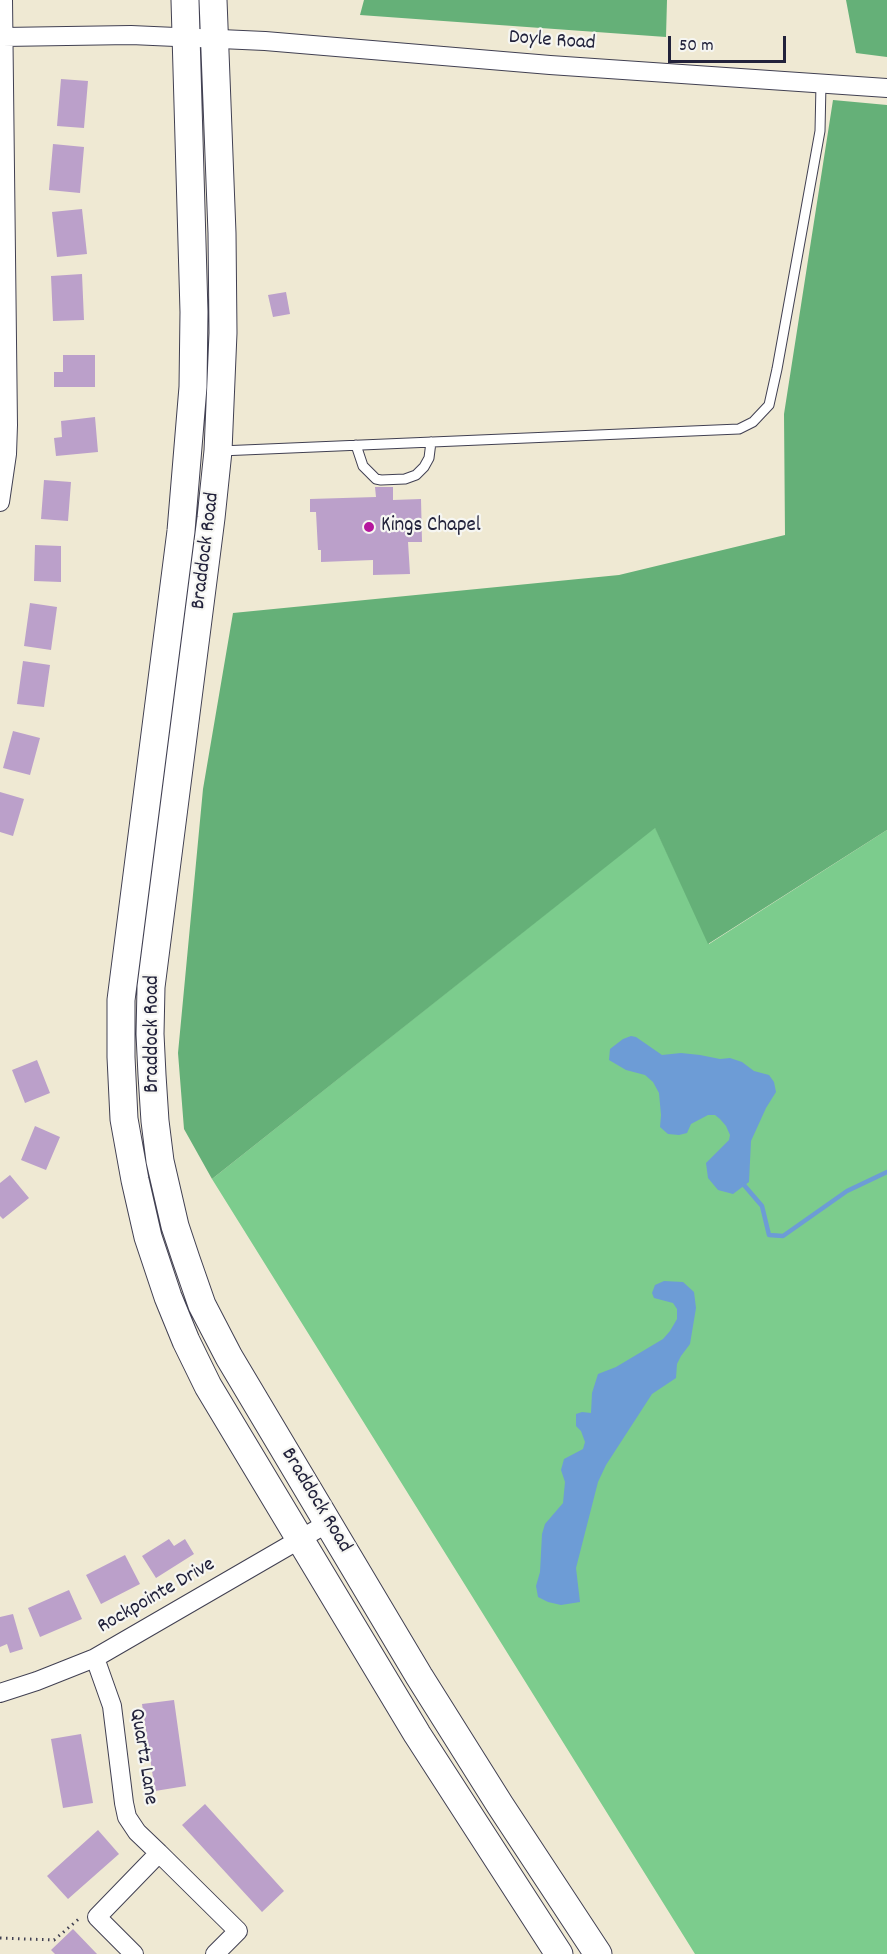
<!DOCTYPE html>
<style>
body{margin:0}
#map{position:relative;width:887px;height:1954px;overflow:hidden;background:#efe9d3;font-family:Dekko,sans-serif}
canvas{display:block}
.scale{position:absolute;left:668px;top:36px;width:118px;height:27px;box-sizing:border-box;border:3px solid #22223b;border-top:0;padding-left:8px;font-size:18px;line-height:21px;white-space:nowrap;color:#22223b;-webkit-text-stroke:4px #f6f6f2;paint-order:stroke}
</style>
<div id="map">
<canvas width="887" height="1954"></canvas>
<div class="scale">50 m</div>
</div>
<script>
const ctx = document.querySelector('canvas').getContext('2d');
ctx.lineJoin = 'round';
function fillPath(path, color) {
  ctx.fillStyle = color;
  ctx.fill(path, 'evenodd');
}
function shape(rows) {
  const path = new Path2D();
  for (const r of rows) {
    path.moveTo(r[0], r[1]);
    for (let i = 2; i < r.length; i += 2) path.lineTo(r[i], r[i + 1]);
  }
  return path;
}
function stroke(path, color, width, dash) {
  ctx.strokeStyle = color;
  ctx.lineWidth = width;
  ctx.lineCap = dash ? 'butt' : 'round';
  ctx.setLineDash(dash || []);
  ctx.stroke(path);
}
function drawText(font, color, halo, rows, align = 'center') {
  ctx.font = font + ' Dekko,sans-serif';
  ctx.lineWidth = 4.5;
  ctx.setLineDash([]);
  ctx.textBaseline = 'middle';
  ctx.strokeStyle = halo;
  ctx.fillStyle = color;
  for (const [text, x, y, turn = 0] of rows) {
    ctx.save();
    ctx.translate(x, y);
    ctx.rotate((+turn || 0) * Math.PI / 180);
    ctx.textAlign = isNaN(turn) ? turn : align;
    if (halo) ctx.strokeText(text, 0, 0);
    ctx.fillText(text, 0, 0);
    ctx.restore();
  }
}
const green = shape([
 [655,827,709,944,887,830,887,1954,695,1954,212,1179]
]);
const forest = shape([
 [364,0,667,0,666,37,360,15],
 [846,0,887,0,887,57,856,53],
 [833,100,887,105,887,830,708,944,655,828,212,1179,184,1129,178,1053,203,789,233,613,619,575,785,535,784,414]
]);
const water = shape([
 [631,1036,636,1037,662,1055,681,1053,700,1055,720,1059,730,1058,742,1062,754,1071,769,1075,774,1082,776,1092,766,1108,751,1141,749,1182,733,1194,718,1190,708,1178,706,1163,729,1140,730,1135,726,1126,720,1119,715,1115,708,1115,691,1124,687,1133,679,1135,668,1134,660,1127,661,1115,659,1093,653,1082,645,1075,626,1070,609,1060,610,1049,623,1039],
 [664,1281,683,1282,694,1292,696,1308,690,1344,681,1356,677,1364,676,1378,652,1394,606,1465,598,1482,576,1568,580,1602,561,1605,548,1602,538,1597,536,1586,540,1572,542,1534,545,1524,563,1503,565,1482,561,1470,564,1459,583,1449,585,1442,581,1431,576,1426,576,1414,582,1412,591,1413,592,1393,598,1374,616,1367,663,1339,670,1331,677,1319,677,1309,673,1303,654,1298,652,1293,655,1285]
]);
const stream = shape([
 [744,1185,762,1206,769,1235,783,1236,847,1191,887,1172]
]);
const building = shape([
 [61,79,88,81,84,128,57,126],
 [53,144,84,147,80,193,49,190],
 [82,209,87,254,57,257,52,212],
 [82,274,84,320,53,321,51,276],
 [286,292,290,314,273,317,268,295],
 [63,355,95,355,95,387,54,387,54,372,63,372],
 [95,417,98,452,56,456,54,438,62,437,61,421],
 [44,480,71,482,68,521,41,519],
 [375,487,393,487,393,500,421,499,422,542,408,542,410,574,373,575,373,560,321,562,321,550,318,550,316,512,310,512,310,499,376,497],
 [35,545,61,546,61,582,34,581],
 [30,603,57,607,51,650,24,646],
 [23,661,50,665,44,707,17,704],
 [13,731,40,738,30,775,3,768],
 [0,792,24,799,13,836,0,832],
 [37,1060,50,1093,25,1103,12,1070],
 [35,1126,60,1137,46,1170,21,1160],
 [10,1175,29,1198,3,1219,0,1216,0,1183],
 [169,1539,174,1546,185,1539,194,1554,156,1578,142,1556],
 [125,1555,140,1584,101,1604,86,1575],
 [69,1590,82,1619,40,1637,28,1608],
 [13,1614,23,1649,10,1653,7,1644,0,1647,0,1617],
 [174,1700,186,1786,155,1791,142,1704],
 [81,1734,93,1803,63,1808,51,1739],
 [205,1804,284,1891,262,1912,182,1825],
 [98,1830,119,1854,68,1899,47,1876],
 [73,1929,97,1954,55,1954,51,1950]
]);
const path = shape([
 [0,1938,54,1940,80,1918]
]);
const lane = shape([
 [356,445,363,466,376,479,381,480,405,479,416,475,424,467,429,458,431,442],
 [220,451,739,429,753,422,769,405,777,369,820,131,821,84]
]);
const street = shape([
 [3,37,131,35,265,41,550,65,887,88],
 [0,502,7,454,8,425,3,0],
 [95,1658,112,1706,124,1803,127,1817,137,1832,159,1853],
 [0,1693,37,1681,95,1658,328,1523],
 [134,1954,97,1917,159,1853,238,1931,215,1954]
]);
const secondary = shape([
 [185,0,194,312,193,387,181,531,121,1000,121,1057,124,1119,135,1180,148,1237,168,1297,186,1341,208,1386,417,1734,559,1954],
 [213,0,222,233,223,333,218,451,211,518,151,987,150,1034,152,1075,155,1121,160,1161,175,1226,186,1259,202,1305,229,1357,419,1676,500,1805,598,1954]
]);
const markers = [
 [369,527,6,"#b5179e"]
];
const streetNames = [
 ["Doyle Road",552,42,4],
 ["Braddock Road",207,551,-83],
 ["Braddock Road",154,1034,-90],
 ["Braddock Road",315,1501,59],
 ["Rockpointe Drive",157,1597,-30],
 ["Quartz Lane",142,1757,81]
];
const poiNames = [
 ["Kings Chapel",381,527]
];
fillPath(green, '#7ccc8d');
fillPath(forest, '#65b078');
fillPath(water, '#6d9cd6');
stroke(stream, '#6d9cd6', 4.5);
fillPath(building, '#bba0ca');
stroke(lane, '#414052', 11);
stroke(street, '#414052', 20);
stroke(secondary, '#414052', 29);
stroke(path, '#414052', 3, [1.5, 4.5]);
stroke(lane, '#fff', 9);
stroke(street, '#fff', 18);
stroke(secondary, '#fff', 27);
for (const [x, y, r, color] of markers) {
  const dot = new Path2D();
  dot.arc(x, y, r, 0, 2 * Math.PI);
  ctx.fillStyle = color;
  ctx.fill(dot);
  stroke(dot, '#f6f6f2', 2);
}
drawText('21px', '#22223b', '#f6f6f2', streetNames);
drawText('21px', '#22223b', '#f6f6f2', poiNames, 'left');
</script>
